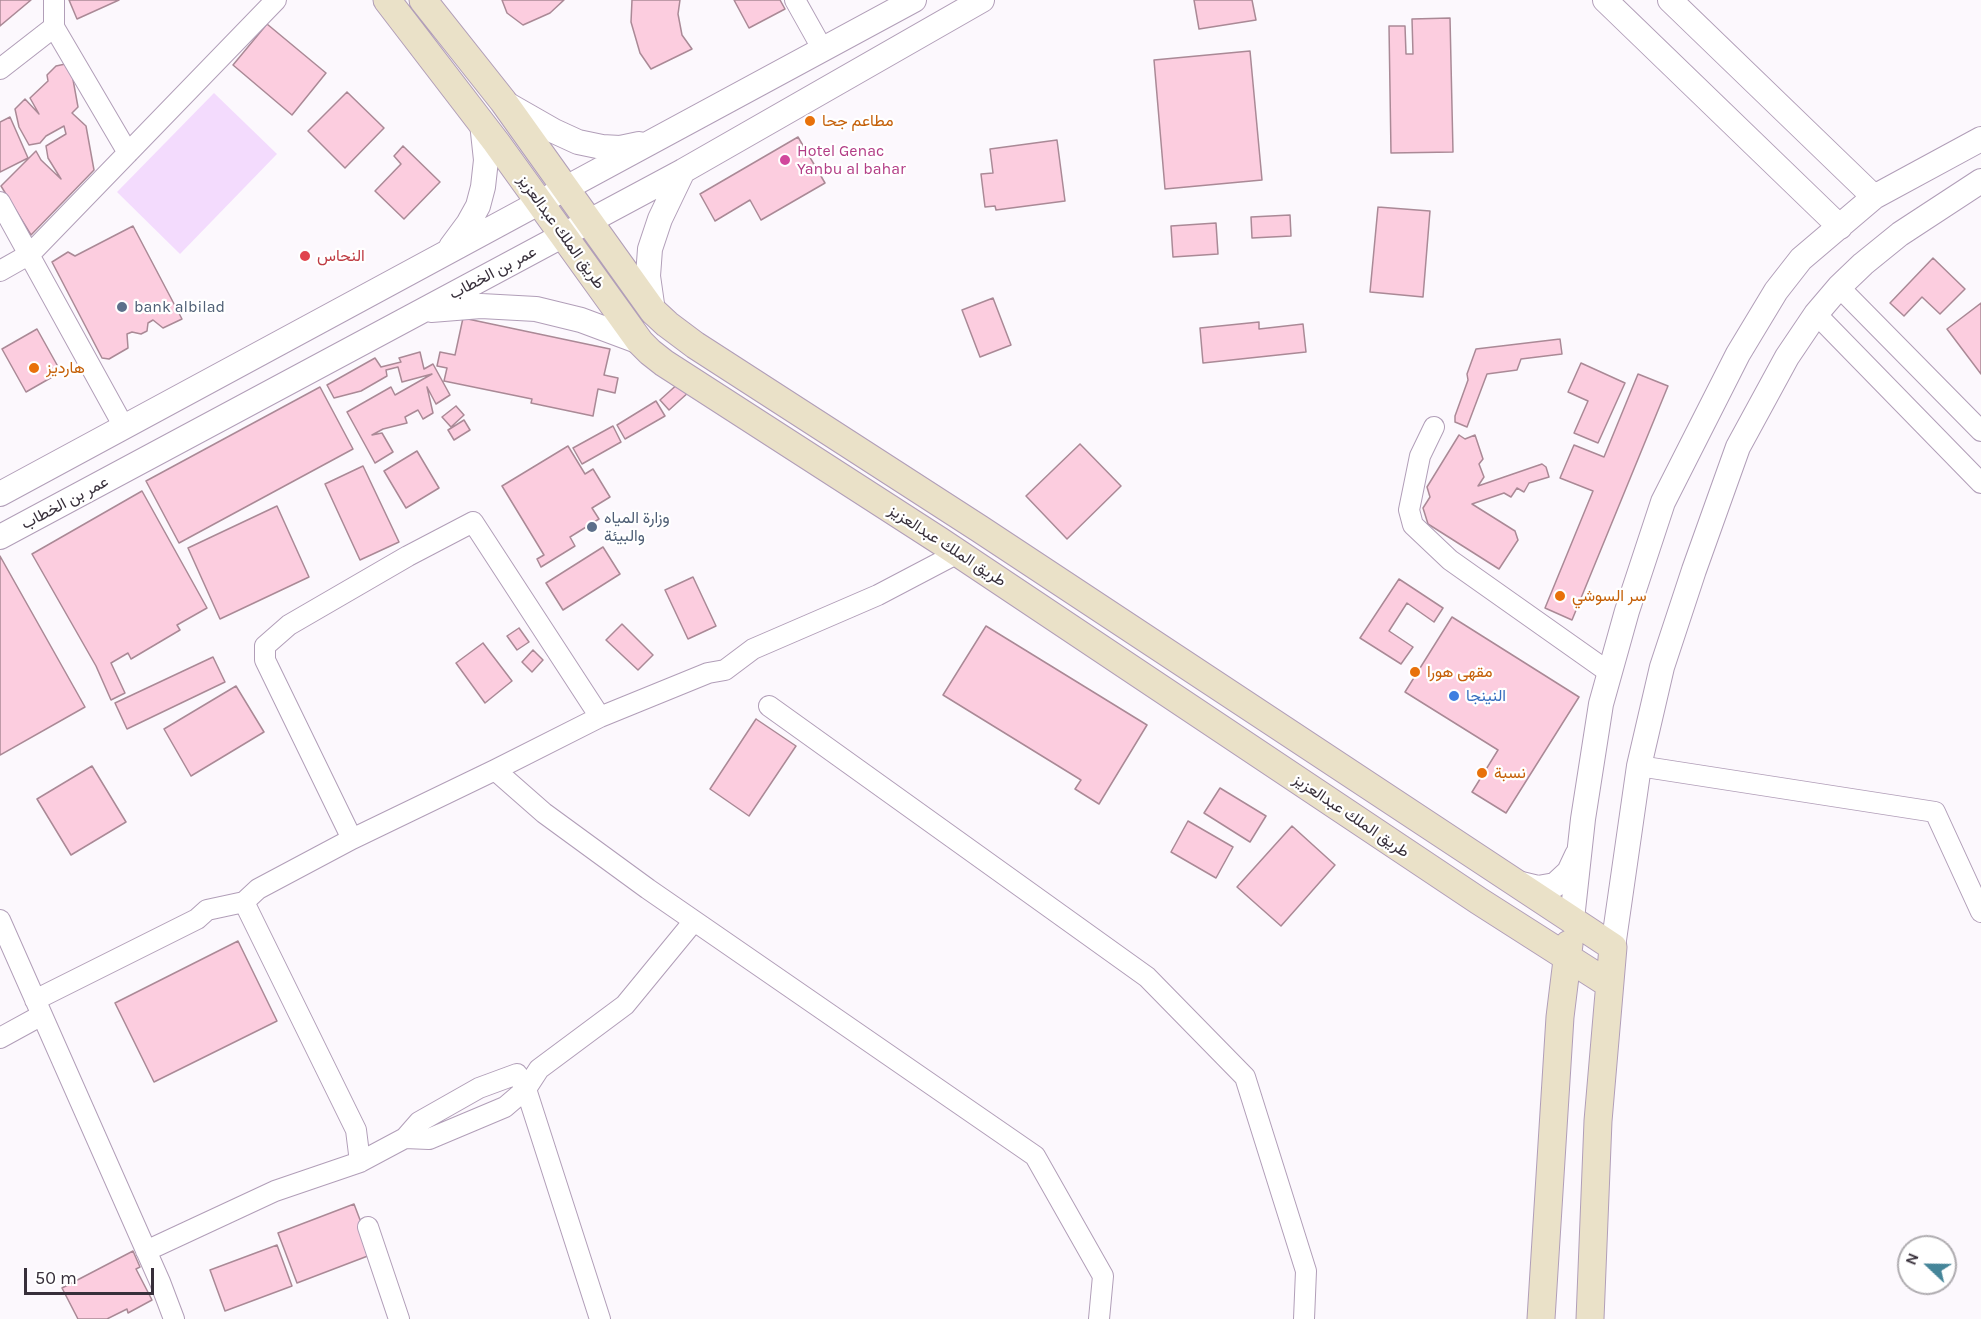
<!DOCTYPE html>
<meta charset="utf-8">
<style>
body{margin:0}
#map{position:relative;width:1981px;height:1319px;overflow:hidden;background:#fcf8fd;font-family:Karla,sans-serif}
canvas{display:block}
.north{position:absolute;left:1897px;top:1235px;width:60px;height:60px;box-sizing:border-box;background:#fff;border:2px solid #afacb0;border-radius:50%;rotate:292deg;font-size:16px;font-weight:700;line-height:24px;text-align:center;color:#372f3a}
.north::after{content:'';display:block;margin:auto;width:21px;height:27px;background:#458599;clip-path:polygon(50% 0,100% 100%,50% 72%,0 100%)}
.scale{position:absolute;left:24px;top:1268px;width:130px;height:27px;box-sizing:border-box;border:3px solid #372f3a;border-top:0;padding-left:8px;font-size:18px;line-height:21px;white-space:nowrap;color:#372f3a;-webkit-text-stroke:4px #fff;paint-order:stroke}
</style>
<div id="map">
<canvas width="1981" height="1319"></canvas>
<div class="north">N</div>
<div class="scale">50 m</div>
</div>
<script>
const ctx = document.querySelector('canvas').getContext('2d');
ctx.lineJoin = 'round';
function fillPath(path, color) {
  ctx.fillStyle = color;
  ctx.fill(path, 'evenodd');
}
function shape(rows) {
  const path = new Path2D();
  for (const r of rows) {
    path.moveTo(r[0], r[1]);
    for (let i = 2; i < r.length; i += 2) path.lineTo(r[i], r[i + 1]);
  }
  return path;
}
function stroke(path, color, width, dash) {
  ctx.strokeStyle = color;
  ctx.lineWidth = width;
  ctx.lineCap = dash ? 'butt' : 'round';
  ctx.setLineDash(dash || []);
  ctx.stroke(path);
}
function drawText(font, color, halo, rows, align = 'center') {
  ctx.font = font + ' Karla,Vazirmatn,sans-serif';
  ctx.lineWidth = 4.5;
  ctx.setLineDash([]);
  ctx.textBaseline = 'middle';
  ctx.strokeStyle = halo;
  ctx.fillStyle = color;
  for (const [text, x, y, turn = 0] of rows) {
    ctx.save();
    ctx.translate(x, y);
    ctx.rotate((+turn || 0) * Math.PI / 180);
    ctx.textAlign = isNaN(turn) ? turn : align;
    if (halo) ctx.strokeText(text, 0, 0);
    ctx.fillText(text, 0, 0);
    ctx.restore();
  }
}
const green = shape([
 [214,93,277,154,180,254,117,192]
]);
const building = shape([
 [0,0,31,0,0,26,0,0],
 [69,0,119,0,77,19,69,0],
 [502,0,564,0,550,13,523,25,507,13,502,0],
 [632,0,680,0,678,14,682,35,692,49,651,69,640,53,631,22,632,0],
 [734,0,780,0,785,9,749,28,734,0],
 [1194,0,1252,0,1256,20,1199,29,1194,0],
 [1450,18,1453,152,1391,153,1389,26,1405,26,1406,54,1413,54,1412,19,1450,18],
 [267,24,326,73,292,115,233,65,267,24],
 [1250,51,1262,180,1165,189,1154,60,1250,51],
 [70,63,78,107,72,113,86,126,94,170,31,235,1,186,36,151,41,160,61,179,48,158,46,146,66,134,64,126,46,136,40,143,29,145,19,127,15,109,25,99,39,114,30,98,48,81,47,75,56,66,70,63],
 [347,92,384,128,345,168,308,131,347,92],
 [10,117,28,158,0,172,0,122,10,117],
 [798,137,825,183,761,220,750,200,715,221,700,194,798,137],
 [1057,140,1065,201,996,210,995,206,985,207,981,174,993,173,990,149,1057,140],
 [403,146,440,182,404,219,375,191,401,164,394,156,403,146],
 [1378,207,1430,211,1423,297,1370,292,1378,207],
 [1290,215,1291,236,1252,238,1251,217,1290,215],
 [1216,223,1218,254,1173,257,1171,226,1216,223],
 [133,226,182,319,163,328,153,320,148,323,147,331,141,334,132,332,127,334,128,348,109,359,102,358,52,262,68,252,75,256,133,226],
 [1933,258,1965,289,1940,314,1922,297,1904,316,1890,303,1933,258],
 [993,298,1011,345,980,357,962,310,993,298],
 [1981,303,1981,374,1947,329,1981,303],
 [463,318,610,349,604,375,618,378,615,393,598,389,593,416,531,403,532,399,444,381,447,368,437,366,440,352,455,355,463,318],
 [1259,322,1259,329,1303,324,1306,352,1203,363,1200,328,1259,322],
 [37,329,61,372,26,392,2,349,37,329],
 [1560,339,1562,354,1521,359,1517,370,1487,374,1467,427,1455,422,1455,416,1468,380,1467,374,1476,349,1560,339],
 [420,352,424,369,433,364,450,395,436,404,427,387,433,413,423,419,418,410,405,417,407,423,383,429,372,435,382,433,393,452,375,463,347,412,391,387,395,395,432,374,402,382,398,367,386,370,387,376,361,391,334,398,327,385,375,358,381,367,401,362,399,358,420,352],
 [1581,363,1625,383,1598,443,1574,433,1588,401,1568,392,1581,363],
 [1638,374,1668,386,1572,620,1545,608,1593,491,1560,478,1574,445,1604,457,1638,374],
 [681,381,690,391,669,410,660,400,681,381],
 [320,387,353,449,179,543,146,481,320,387],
 [656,401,665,416,625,439,617,425,656,401],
 [456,406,464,415,451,427,442,417,456,406],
 [464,420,470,430,454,440,448,430,464,420],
 [613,426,621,442,582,464,573,448,613,426],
 [1459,435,1465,439,1475,435,1483,459,1479,464,1484,477,1478,486,1542,464,1546,467,1549,477,1529,483,1524,492,1517,488,1511,497,1504,493,1472,504,1515,531,1518,540,1499,569,1428,524,1423,508,1430,497,1427,487,1459,435],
 [1080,444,1121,486,1067,539,1026,496,1080,444],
 [568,446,585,474,593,469,610,497,592,508,599,519,570,537,575,546,541,567,537,559,544,555,502,486,568,446],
 [417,451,439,488,406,508,384,471,417,451],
 [363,466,399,542,360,560,325,484,363,466],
 [142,491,207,608,177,625,180,630,131,659,128,653,111,663,125,693,111,700,96,666,32,554,142,491],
 [277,506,309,577,220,619,188,548,277,506],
 [603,547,620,574,563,610,546,583,603,547],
 [0,556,85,707,0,755,0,556],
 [693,577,716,626,688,639,665,590,693,577],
 [1399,579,1443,608,1434,622,1407,603,1389,631,1413,647,1401,664,1360,638,1399,579],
 [1452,617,1579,697,1506,813,1472,792,1498,750,1405,692,1452,617],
 [622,624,653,655,638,670,606,640,622,624],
 [986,626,1147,725,1099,804,1075,789,1081,780,943,695,986,626],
 [519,628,529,642,517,650,507,636,519,628],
 [483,643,512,681,485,703,456,663,483,643],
 [533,650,543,660,532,672,522,662,533,650],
 [213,657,225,682,127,729,115,703,213,657],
 [236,686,264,732,191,776,164,729,236,686],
 [756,719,796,746,749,816,710,789,756,719],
 [92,766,126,822,71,855,37,799,92,766],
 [1220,788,1266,816,1250,842,1204,813,1220,788],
 [1188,821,1233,847,1216,878,1171,852,1188,821],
 [1292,826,1335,865,1281,926,1237,887,1292,826],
 [238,941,277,1021,154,1082,115,1003,238,941],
 [354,1204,373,1254,297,1283,278,1233,354,1204],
 [277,1245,292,1286,225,1311,210,1270,277,1245],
 [133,1251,140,1267,136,1269,152,1300,128,1313,127,1309,107,1319,78,1319,62,1288,133,1251]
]);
const minor = shape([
 [54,0,54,27,128,153],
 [795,0,823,50],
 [0,69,54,27],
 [0,202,124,427],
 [0,271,30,254,276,0],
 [1839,287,1981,431],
 [1816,314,1981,483],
 [1434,427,1420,456,1409,510,1413,525,1450,560,1610,673],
 [769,706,1147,977,1245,1077,1306,1271,1304,1319],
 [1639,766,1935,812,1981,912],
 [495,770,544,813,648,889,1035,1156,1103,1276,1099,1319],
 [352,839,265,660,265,646,289,625,408,556,473,522,600,717],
 [244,902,356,1130,360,1162],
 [0,920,160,1282,174,1319],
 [35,1000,197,919,207,910,244,902,258,889,352,839,495,770,600,717,708,673,725,670,753,649,878,595,958,553],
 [0,1038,42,1015],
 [405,1138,429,1139,505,1107,526,1089,539,1069,625,1005,694,921],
 [368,1227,399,1319],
 [146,1251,275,1191,360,1162,405,1138,419,1122,479,1088,517,1074,526,1089,600,1319]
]);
const tertiary = shape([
 [1605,0,1840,227],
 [1670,0,1874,197],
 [505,103,554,131,578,142,602,147,620,148,639,144],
 [451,247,468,224,478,206,483,187,486,160,482,123],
 [431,310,481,306,536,309,581,320,640,342],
 [653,311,648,276,650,249,660,219,683,171],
 [0,494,914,0],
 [0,537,683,171,982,0],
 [1517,883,1538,888,1555,885,1569,872,1577,855],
 [1572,919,1583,819,1601,704,1627,611,1663,502,1738,354,1776,291,1801,259,1874,197,1981,139],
 [1613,947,1639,766,1662,667,1694,570,1738,447,1787,357,1816,314,1839,287,1863,264,1900,234,1981,181]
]);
const secondary = shape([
 [387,0,496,142,640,342,650,352,664,363,940,541,1479,901,1609,984],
 [423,0,503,101,653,311,667,324,695,345,980,529,1613,947,1598,1121,1590,1319],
 [1541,1319,1560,1017,1569,944]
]);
const markers = [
 [810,121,6,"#e8710a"],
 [785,160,6,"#d1479c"],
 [305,256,6,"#e0444e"],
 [122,307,6,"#5c6f8a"],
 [34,368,6,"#e8710a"],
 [592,527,6,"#5c6f8a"],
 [1560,596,6,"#e8710a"],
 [1415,672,6,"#e8710a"],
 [1454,696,6,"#3f7fe0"],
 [1482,773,6,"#e8710a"]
];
const foodNames = [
 ["مطاعم جحا",822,121],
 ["هارديز",46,368],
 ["سر السوشي",1572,596],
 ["مقهى هورا",1427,672],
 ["نسبة",1494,773]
];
const hotelNames = [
 ["Hotel Genac",797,151],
 ["Yanbu al bahar",797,169]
];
const streetNames = [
 ["طريق الملك عبدالعزيز",561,232,54],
 ["عمر بن الخطاب",493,273,-28],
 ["عمر بن الخطاب",65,503,-28],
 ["طريق الملك عبدالعزيز",947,546,33],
 ["طريق الملك عبدالعزيز",1351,816,34]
];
const healthNames = [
 ["النحاس",317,256]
];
const serviceNames = [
 ["bank albilad",134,307],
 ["وزارة المياه",604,518],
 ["والبيئة",604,536]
];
const shopNames = [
 ["النينجا",1466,696]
];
fillPath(green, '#f3dbfd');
fillPath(building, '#fccddf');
stroke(building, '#aa8996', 1.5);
stroke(minor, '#b19eb8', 22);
stroke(tertiary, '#b19eb8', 26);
stroke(secondary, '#b19eb8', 29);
stroke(minor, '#fff', 20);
stroke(tertiary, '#fff', 24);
stroke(secondary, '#eae1c8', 27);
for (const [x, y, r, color] of markers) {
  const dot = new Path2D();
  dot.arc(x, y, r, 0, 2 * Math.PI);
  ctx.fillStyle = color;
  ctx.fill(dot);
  stroke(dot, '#fff', 2);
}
drawText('16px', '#c56008', '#fff', foodNames, 'left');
drawText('16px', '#b23c85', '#fff', hotelNames, 'left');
drawText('16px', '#372f3a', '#fff', streetNames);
drawText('16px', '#be3a42', '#fff', healthNames, 'left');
drawText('16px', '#4e5e75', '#fff', serviceNames, 'left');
drawText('16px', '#366cbe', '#fff', shopNames, 'left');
</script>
